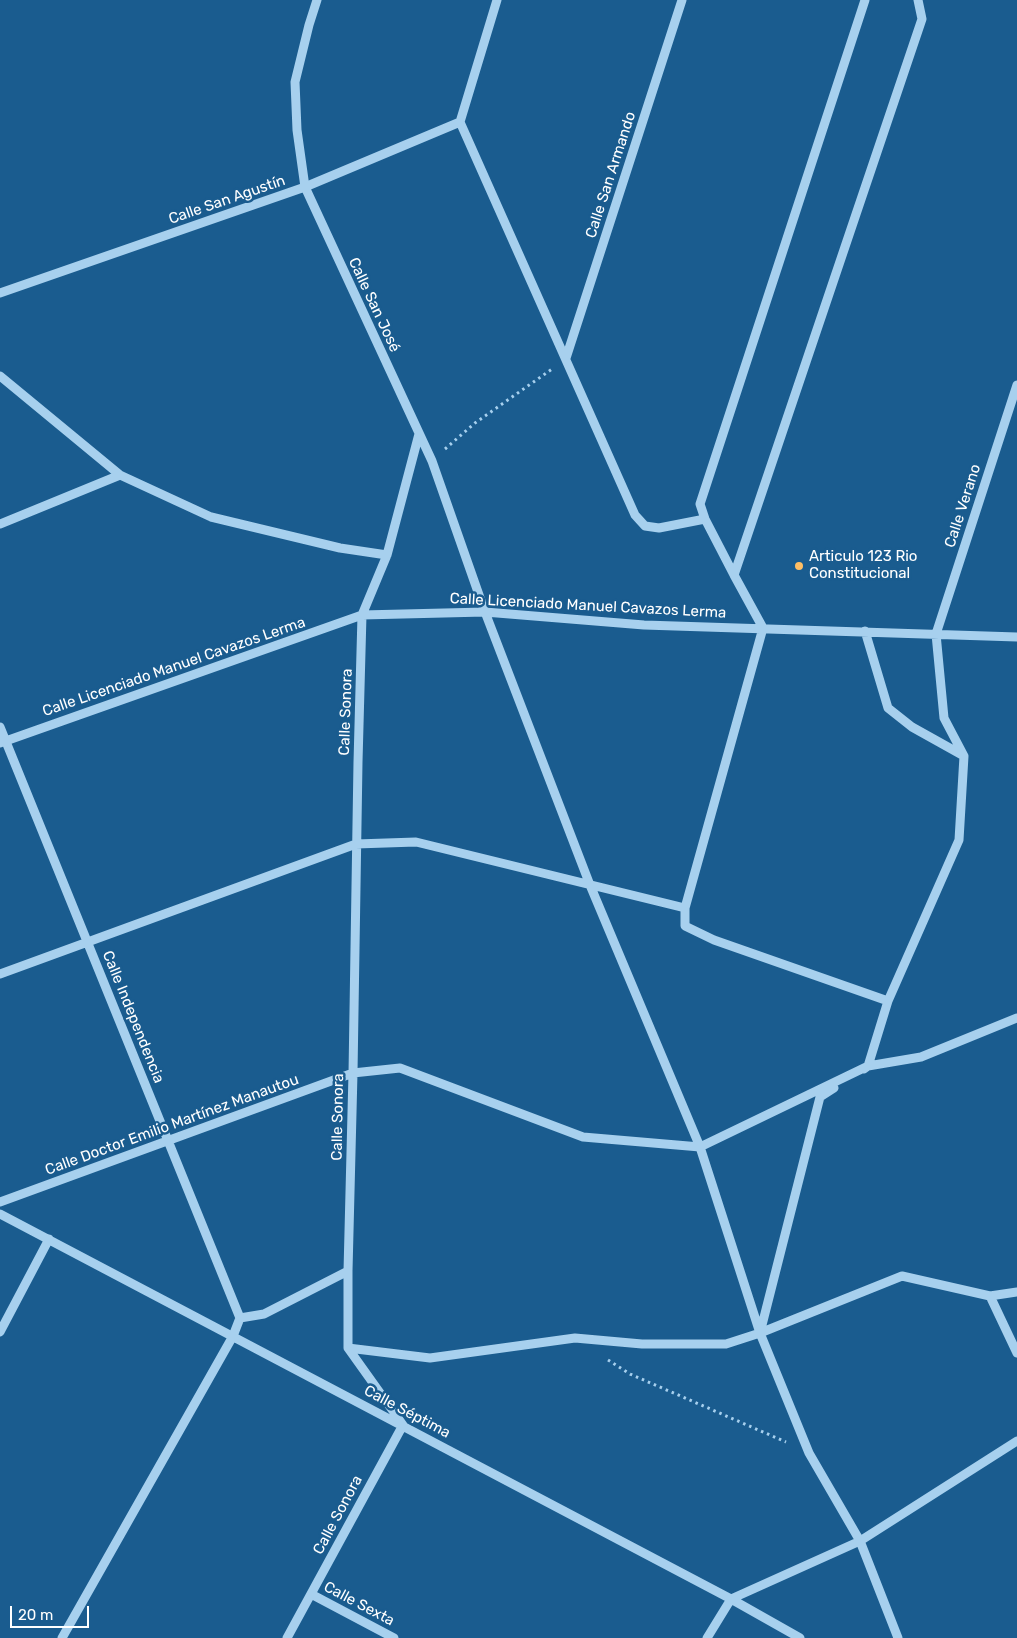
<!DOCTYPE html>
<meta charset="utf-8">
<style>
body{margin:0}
#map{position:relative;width:1017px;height:1638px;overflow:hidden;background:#1a5c8f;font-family:Rubik,sans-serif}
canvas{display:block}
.scale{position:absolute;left:10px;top:1606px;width:79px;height:22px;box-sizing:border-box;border:2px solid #fff;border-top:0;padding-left:6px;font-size:15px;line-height:18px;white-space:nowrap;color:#fff;-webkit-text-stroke:4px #1a5c8f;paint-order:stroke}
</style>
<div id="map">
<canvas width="1017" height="1638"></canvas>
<div class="scale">20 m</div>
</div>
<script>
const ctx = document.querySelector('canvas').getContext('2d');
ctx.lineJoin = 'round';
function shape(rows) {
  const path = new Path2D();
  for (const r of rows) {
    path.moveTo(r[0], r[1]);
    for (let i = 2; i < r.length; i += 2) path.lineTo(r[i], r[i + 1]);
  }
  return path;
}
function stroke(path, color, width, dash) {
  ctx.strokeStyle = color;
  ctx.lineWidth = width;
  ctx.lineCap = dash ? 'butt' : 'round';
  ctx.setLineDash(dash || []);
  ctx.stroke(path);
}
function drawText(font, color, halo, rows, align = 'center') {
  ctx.font = font + ' Rubik,sans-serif';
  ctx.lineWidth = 5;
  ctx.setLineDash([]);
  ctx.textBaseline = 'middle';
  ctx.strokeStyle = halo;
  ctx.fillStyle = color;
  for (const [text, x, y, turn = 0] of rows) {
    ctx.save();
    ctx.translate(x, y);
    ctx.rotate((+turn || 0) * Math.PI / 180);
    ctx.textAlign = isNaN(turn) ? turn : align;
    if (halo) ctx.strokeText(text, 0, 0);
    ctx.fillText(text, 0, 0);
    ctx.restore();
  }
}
const path = shape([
 [445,449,475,423,552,369],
 [608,1360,630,1374,786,1442]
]);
const minor = shape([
 [317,0,309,25,295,82,297,130,305,187,432,461,485,612,590,885,700,1147,760,1333,809,1453,860,1541,898,1638],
 [460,122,635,515,645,526,659,528,705,519],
 [460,122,497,0],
 [0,293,305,187,460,122],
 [566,358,682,0],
 [0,376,120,475,211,517,340,548,387,555],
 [0,524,120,475],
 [734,575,705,519,700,504,865,0],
 [865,631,888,708,912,727,964,756],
 [0,727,240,1318],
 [0,743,362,615,485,612,644,625,1017,637],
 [0,974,356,844,416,842,685,908],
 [888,1001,714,940,685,926,685,908,763,628,734,575,922,19,918,0],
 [864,1069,868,1066,888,1001,959,840,964,756,944,718,936,634,1017,385],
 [0,1202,353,1073,400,1068,583,1137,700,1147,868,1066,921,1057,1017,1018],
 [0,1214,731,1599,800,1638],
 [990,1296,1017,1353],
 [0,1332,49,1239],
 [760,1333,820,1097,834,1088],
 [348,1348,430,1358,575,1338,642,1344,726,1344,760,1333,902,1276,990,1296,1017,1292],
 [311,1594,394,1638],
 [62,1638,233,1336,240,1318,264,1314,348,1271],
 [287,1638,403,1425,348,1348,348,1271,353,1073,358,762,362,615,387,555,419,434],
 [707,1638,731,1599,860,1541,1017,1441]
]);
const markers = [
 [799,566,5,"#ffbf65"]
];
const streetNames = [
 ["Calle San Armando",611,175,-72],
 ["Calle San Agustín",227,200,-19],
 ["Calle San José",374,305,65],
 ["Calle Verano",963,506,-72],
 ["Calle Licenciado Manuel Cavazos Lerma",588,606,3],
 ["Calle Licenciado Manuel Cavazos Lerma",174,667,-19],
 ["Calle Sonora",346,712,-88],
 ["Calle Independencia",133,1017,68],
 ["Calle Sonora",338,1117,-89],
 ["Calle Doctor Emilio Martínez Manautou",172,1125,-20],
 ["Calle Séptima",407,1412,28],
 ["Calle Sonora",338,1515,-62],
 ["Calle Sexta",359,1604,28]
];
const poiNames = [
 ["Articulo 123 Rio",809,557],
 ["Constitucional",809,574]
];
stroke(path, '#a7d0ee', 3, [2.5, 4]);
stroke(minor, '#a7d0ee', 9);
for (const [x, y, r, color] of markers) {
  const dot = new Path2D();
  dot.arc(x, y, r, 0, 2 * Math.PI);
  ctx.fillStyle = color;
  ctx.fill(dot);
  stroke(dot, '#1a5c8f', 2);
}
drawText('15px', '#fff', '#1a5c8f', streetNames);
drawText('15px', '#fff', '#1a5c8f', poiNames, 'left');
</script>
